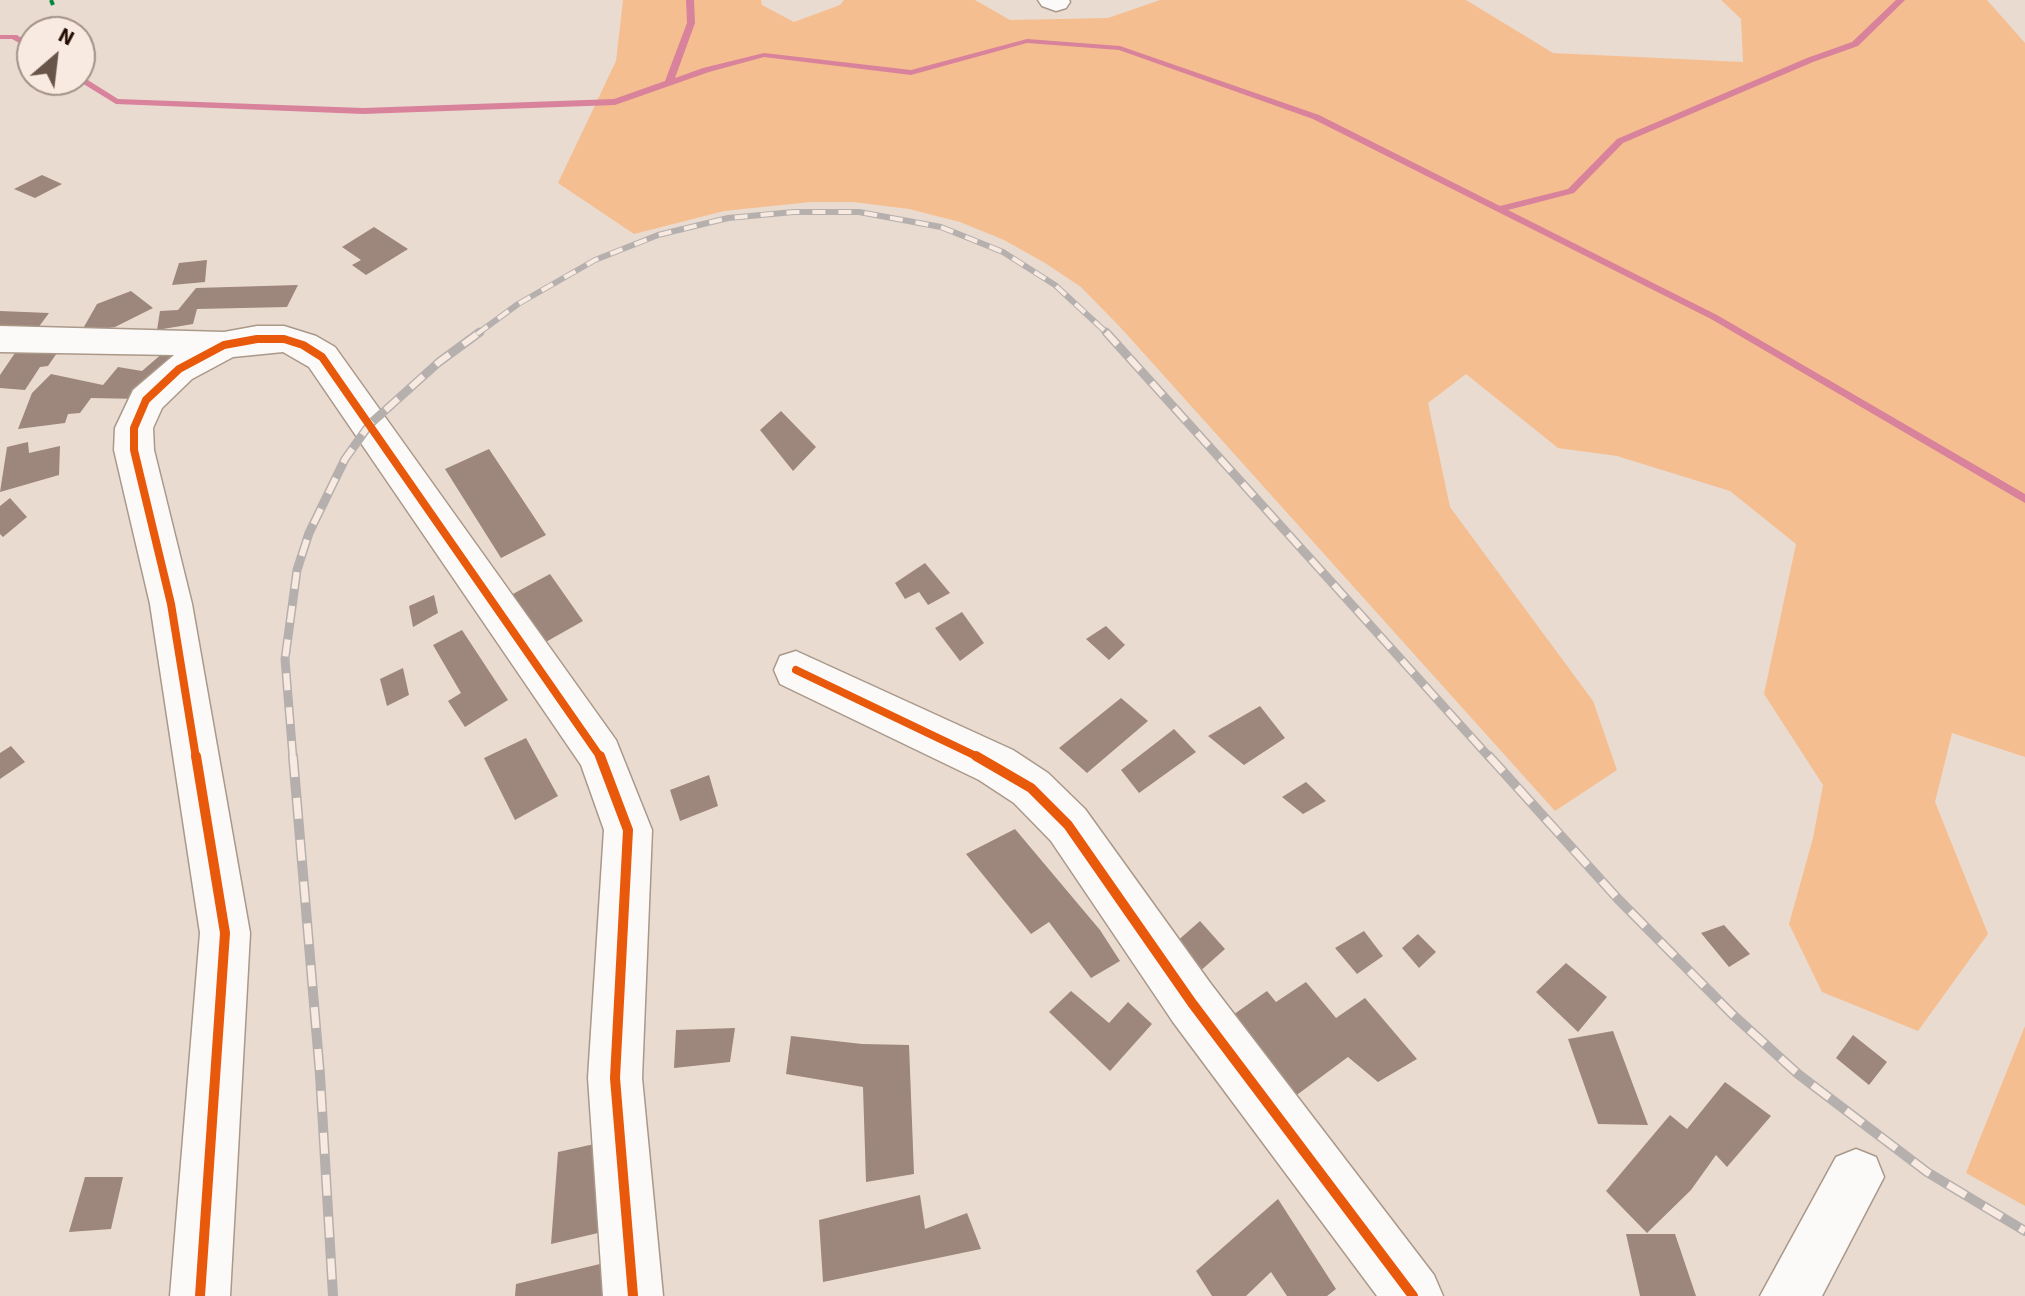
<!DOCTYPE html>
<style>
body{margin:0}
#map{position:relative;width:2025px;height:1296px;overflow:hidden;background:#eadbd0;font-family:"Source Sans 3",sans-serif}
canvas{display:block}
.north{position:absolute;left:16px;top:16px;width:80px;height:80px;box-sizing:border-box;background:#f8eae0;border:2px solid #a29186;border-radius:50%;rotate:28deg;font-size:22px;font-weight:700;line-height:32px;text-align:center;color:#220b00}
.north::after{content:'';display:block;margin:auto;width:28px;height:36px;background:#685449;clip-path:polygon(50% 0,100% 100%,50% 72%,0 100%)}
</style>
<div id="map">
<canvas width="2025" height="1296"></canvas>
<div class="north">N</div>
</div>
<script>
const ctx = document.querySelector('canvas').getContext('2d');
ctx.lineJoin = 'round';
function fillPath(path, color) {
  ctx.fillStyle = color;
  ctx.fill(path, 'evenodd');
}
function shape(rows) {
  const path = new Path2D();
  for (const r of rows) {
    path.moveTo(r[0], r[1]);
    for (let i = 2; i < r.length; i += 2) path.lineTo(r[i], r[i + 1]);
  }
  return path;
}
function stroke(path, color, width, dash) {
  ctx.strokeStyle = color;
  ctx.lineWidth = width;
  ctx.lineCap = dash ? 'butt' : 'round';
  ctx.setLineDash(dash || []);
  ctx.stroke(path);
}
const green = shape([
 [623,0,761,0,762,5,794,22,840,5,844,0,975,0,1010,20,1108,18,1160,0,1466,0,1553,53,1743,62,1741,19,1721,0,1987,0,2025,43,2025,757,1952,733,1935,802,1988,934,1918,1031,1822,992,1789,924,1813,838,1823,785,1764,694,1796,544,1730,491,1617,456,1558,448,1466,374,1428,403,1450,507,1593,701,1617,770,1555,811,1121,328,1081,287,1045,263,1004,240,960,222,909,209,853,202,811,202,724,211,634,234,558,183,616,61],
 [2025,1026,2025,1206,1966,1173]
]);
const stream = shape([
 [686,0,694,0,695,23,675,78,703,68,764,53,911,70,1027,39,1120,46,1319,115,1500,206,1568,189,1617,139,1807,58,1852,42,1896,0,1905,0,1858,46,1813,62,1623,143,1574,193,1508,210,1717,315,2025,494,2025,503,1711,319,1313,119,1119,50,1027,43,911,75,764,57,709,72,615,105,363,114,116,104,77,80,80,80,80,76,83,77,118,99,363,108,614,99,665,81,687,23,686,0],
 [0,35,17,35,32,45,32,50,12,39,0,39,0,35]
]);
const building = shape([
 [42,175,62,184,35,198,14,189],
 [374,227,408,249,366,275,352,265,361,260,342,247],
 [207,260,205,282,172,285,179,263],
 [298,285,287,307,197,309,193,324,157,330,160,311,178,310,196,288],
 [131,291,153,308,115,327,81,332,97,304],
 [0,311,49,313,35,332,0,330],
 [17,350,59,350,48,366,40,367,25,390,0,388,0,375],
 [164,352,186,355,139,399,91,398,80,413,68,414,65,423,18,429,32,393,51,374,103,385,118,367,142,371],
 [781,411,816,447,793,471,760,430],
 [28,442,29,453,60,446,59,475,0,492,7,447],
 [489,449,546,535,501,558,445,469],
 [10,498,27,517,3,537,0,534,0,506],
 [925,563,950,593,928,605,919,592,905,599,895,583],
 [550,574,583,621,544,643,511,595],
 [434,595,438,613,413,627,409,606],
 [962,612,984,643,960,661,935,628],
 [1106,626,1125,645,1109,660,1086,639],
 [462,630,508,700,465,727,448,701,461,693,433,645],
 [403,668,409,695,387,706,380,679],
 [1121,698,1148,721,1087,773,1059,748],
 [1260,706,1285,738,1244,765,1208,736],
 [1174,729,1196,752,1139,793,1121,770],
 [526,738,558,796,515,820,484,758],
 [11,746,25,762,0,779,0,753],
 [709,775,718,806,680,821,670,790],
 [1306,782,1326,801,1303,814,1282,797],
 [1015,829,1100,930,1120,961,1091,978,1049,922,1031,934,966,854],
 [1200,921,1225,949,1198,973,1175,943],
 [1724,925,1750,954,1729,967,1701,933],
 [1364,931,1383,956,1357,974,1335,948],
 [1418,934,1436,952,1419,968,1402,948],
 [1566,963,1607,997,1578,1032,1536,992],
 [1306,982,1336,1018,1365,998,1417,1059,1378,1082,1348,1057,1294,1097,1230,1017,1267,991,1276,1002],
 [1071,991,1109,1023,1128,1002,1152,1024,1110,1071,1049,1012],
 [735,1028,730,1062,674,1068,676,1030],
 [1613,1031,1648,1125,1598,1124,1568,1039],
 [1853,1035,1887,1062,1869,1085,1836,1058],
 [791,1036,862,1044,909,1045,914,1174,866,1182,863,1087,786,1074],
 [1725,1082,1771,1116,1727,1167,1716,1155,1691,1190,1647,1233,1606,1191,1670,1115,1687,1129],
 [599,1143,598,1233,551,1244,558,1152],
 [85,1177,123,1177,111,1229,69,1232],
 [920,1195,925,1229,967,1213,981,1249,823,1282,819,1220],
 [1278,1199,1336,1289,1327,1296,1287,1296,1271,1272,1246,1296,1212,1296,1196,1271],
 [1626,1234,1675,1234,1696,1296,1640,1296],
 [600,1264,602,1296,515,1296,516,1284]
]);
const minor = shape([
 [1038,0,1069,0,1070,2,1066,8,1056,11,1042,6,1038,0],
 [0,326,224,332,257,326,284,326,316,336,335,347,616,740,652,830,642,1078,663,1296,603,1296,588,1078,604,830,581,765,309,367,283,352,233,357,192,379,162,408,153,428,154,450,192,604,250,933,230,1296,170,1296,200,933,150,604,114,450,115,428,133,390,174,355,0,352,0,326],
 [796,651,1013,750,1048,773,1085,809,1211,984,1434,1275,1443,1296,1377,1296,1173,1022,1051,841,1014,803,979,780,780,684,774,670,780,656,796,651],
 [1856,1149,1876,1157,1884,1177,1822,1296,1760,1296,1836,1157,1856,1149]
]);
const railFar2 = shape([
 [477,334,518,304,595,260,658,235,728,218,794,212,859,212,941,227,1003,252,1055,285,1108,334]
]);
const railFar1 = shape([
 [1106,332,1490,758],
 [293,758,285,659,297,570,309,533,345,459,370,424,439,362,480,332]
]);
const rail = shape([
 [293,756,320,1075,333,1296],
 [1489,756,1618,899,1732,1014,1798,1074,1927,1172,2025,1231]
]);
const quiet = shape([
 [51,0,53,5]
]);
const cyclewayFar1 = shape([
 [796,670,980,758],
 [196,758,171,604,134,450,134,428,146,400,179,369,224,345,257,339,284,339,303,345,322,357,601,758]
]);
const cycleway = shape([
 [196,756,225,933,200,1296],
 [600,756,628,830,615,1078,633,1296],
 [976,756,1031,788,1068,825,1192,1003,1413,1296]
]);
fillPath(green, '#f5be90');
fillPath(stream, '#d8829c');
fillPath(building, '#9d867b');
stroke(minor, '#aa9889', 3);
fillPath(minor, '#fcfaf8');
stroke(railFar2, '#b5b0ae', 6);
stroke(railFar1, '#b5b0ae', 9);
stroke(rail, '#b5b0ae', 10);
stroke(railFar2, '#f8eae0', 4, [13]);
stroke(railFar1, '#f8eae0', 6, [17]);
stroke(rail, '#f8eae0', 7, [21]);
stroke(quiet, '#00873e', 4, [9, 4]);
stroke(cyclewayFar1, '#e8590c', 8);
stroke(cycleway, '#e8590c', 10);
</script>
